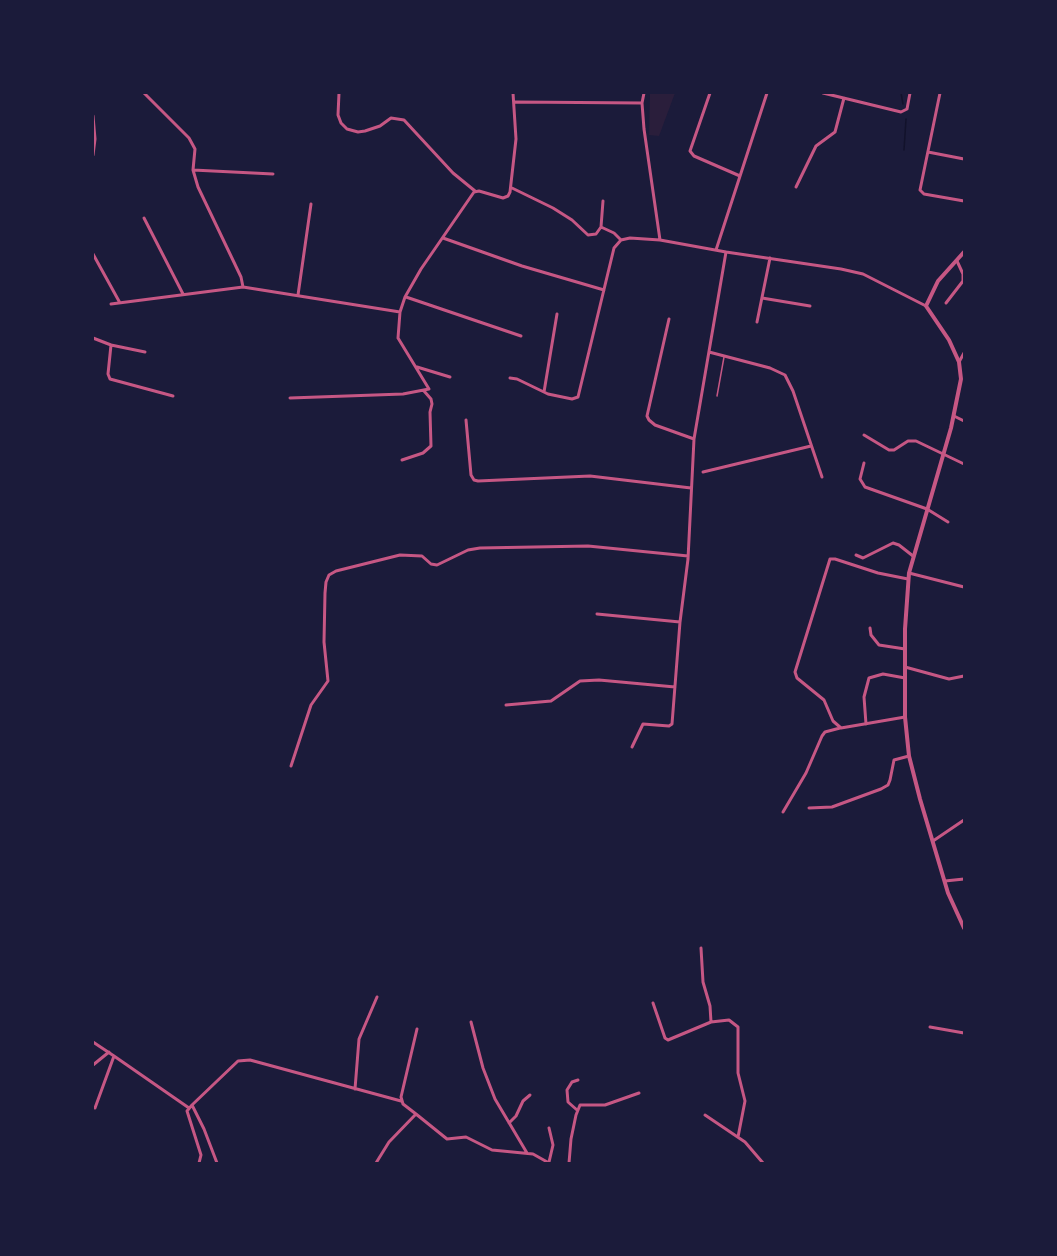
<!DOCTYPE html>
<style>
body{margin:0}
#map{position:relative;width:1057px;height:1256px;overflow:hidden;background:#1b1b3a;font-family:Ubuntu,sans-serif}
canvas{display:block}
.frame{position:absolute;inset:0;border:94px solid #1b1b3a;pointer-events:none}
</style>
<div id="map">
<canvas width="1057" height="1256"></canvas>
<div class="frame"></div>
</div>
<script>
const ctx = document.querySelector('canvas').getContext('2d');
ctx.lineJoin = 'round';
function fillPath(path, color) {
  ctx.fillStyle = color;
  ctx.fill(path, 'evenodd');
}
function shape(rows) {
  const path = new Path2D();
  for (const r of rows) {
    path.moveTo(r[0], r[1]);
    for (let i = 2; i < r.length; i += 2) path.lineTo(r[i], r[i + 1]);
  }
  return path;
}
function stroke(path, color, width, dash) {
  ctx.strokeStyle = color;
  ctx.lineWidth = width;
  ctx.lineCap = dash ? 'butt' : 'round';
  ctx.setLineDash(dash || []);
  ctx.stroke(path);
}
const green = shape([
 [650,93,675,93,659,136,649,135]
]);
const stream = shape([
 [901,93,903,104],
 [904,150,906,119]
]);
const service = shape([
 [717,396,724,357]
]);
const minor = shape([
 [144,93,189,138,195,149,193,170,198,187,241,277,243,287],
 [339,93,338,115,341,123,347,129,358,132,365,131,380,126,391,118,404,120,453,173,475,191],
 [644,93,642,103,644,129,660,240],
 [710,93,690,151,694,156,740,176],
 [823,93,901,112,907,109,910,93],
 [940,93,920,190,924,194,964,201],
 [515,102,642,103],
 [93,116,95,139,93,155],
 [928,152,964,159],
 [193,170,273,174],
 [796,187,816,146,835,132,844,98],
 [512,188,553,208,572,220,588,235,596,234,601,227,603,201],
 [144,218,183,294],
 [601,227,614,233,621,240],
 [443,238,522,266,604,290],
 [716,250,767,93],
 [93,254,120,303],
 [298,295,311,204],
 [406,297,521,336],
 [762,298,810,306],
 [946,303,963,281,963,274,957,261],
 [111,304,243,287,400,312],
 [669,319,647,416,649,420,655,425,694,439],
 [757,322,770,258],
 [93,338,111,345,108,374,110,379,173,396],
 [111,345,145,352],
 [709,352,770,368,785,375,793,391,822,477],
 [959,362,964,353],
 [417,367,450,377],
 [510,378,517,379,548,394,572,399,578,397,614,248,621,240,630,238,660,240,726,252],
 [544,392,557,314],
 [290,398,403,394,429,389,398,338,400,312,405,297,421,269,474,192,479,191,503,198,508,196,510,192,516,139,513,93],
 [954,416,964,421],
 [466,420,471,475,474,480,478,481,590,476,691,488],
 [864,435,889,450,894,450,908,441,916,441,964,464],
 [402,460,423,453,431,446,430,412,432,404,431,399,424,391],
 [864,463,860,479,865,487,927,509,948,522],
 [703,472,811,446],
 [856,555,863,558,893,543,899,545,913,556],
 [909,573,964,587],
 [597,614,680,622],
 [870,628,871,635,879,645,905,649],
 [905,667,949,679,964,676],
 [506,705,551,701,580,681,599,680,675,687],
 [905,717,841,728,833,721,824,700,797,678,795,672,830,559,835,559,878,573,908,579],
 [866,724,864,697,869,678,883,674,905,678],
 [632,747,643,724,669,726,672,724,680,622,688,559,694,439,726,252,841,269,863,274,926,306],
 [291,766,311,705,328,681,324,642,325,593,326,582,329,575,336,571,400,555,422,556,431,564,437,565,468,550,480,548,588,546,688,556],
 [809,808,832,807,881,789,888,785,890,780,894,760,909,756],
 [783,812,806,773,822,736,825,732,840,728],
 [933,841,964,820],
 [945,881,964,879],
 [701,948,703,982,710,1006,711,1022,729,1020,738,1027,738,1073,745,1101,738,1137],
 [653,1003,665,1038,668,1040,711,1022],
 [471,1022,483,1068,495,1099,527,1153],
 [930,1027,964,1033],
 [93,1042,114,1056,95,1108],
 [114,1056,189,1108],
 [93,1065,109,1052],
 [355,1089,359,1039,377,997],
 [192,1105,204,1129,217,1163],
 [577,1110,568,1102,567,1090,572,1082,578,1080],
 [416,1114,403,1104,401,1097,417,1029],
 [705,1115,745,1142,763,1163],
 [509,1123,516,1116,523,1101,530,1095],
 [549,1162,553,1145,549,1128],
 [199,1163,201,1155,187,1111,192,1105,238,1061,250,1060,401,1101],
 [376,1163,389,1142,416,1114,447,1139,466,1137,492,1150,533,1154,549,1163],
 [569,1163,571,1139,576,1115,580,1105,605,1105,639,1093]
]);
const tertiary = shape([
 [964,252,938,281,926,306,949,340,959,362,961,379,951,428,909,573,905,629,905,717,909,756,920,799,948,893,964,928]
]);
fillPath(green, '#2a1e3b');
stroke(stream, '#12122b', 1.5);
stroke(service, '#c65784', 1.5);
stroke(minor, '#c65784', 3);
stroke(tertiary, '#c65784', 4);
</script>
